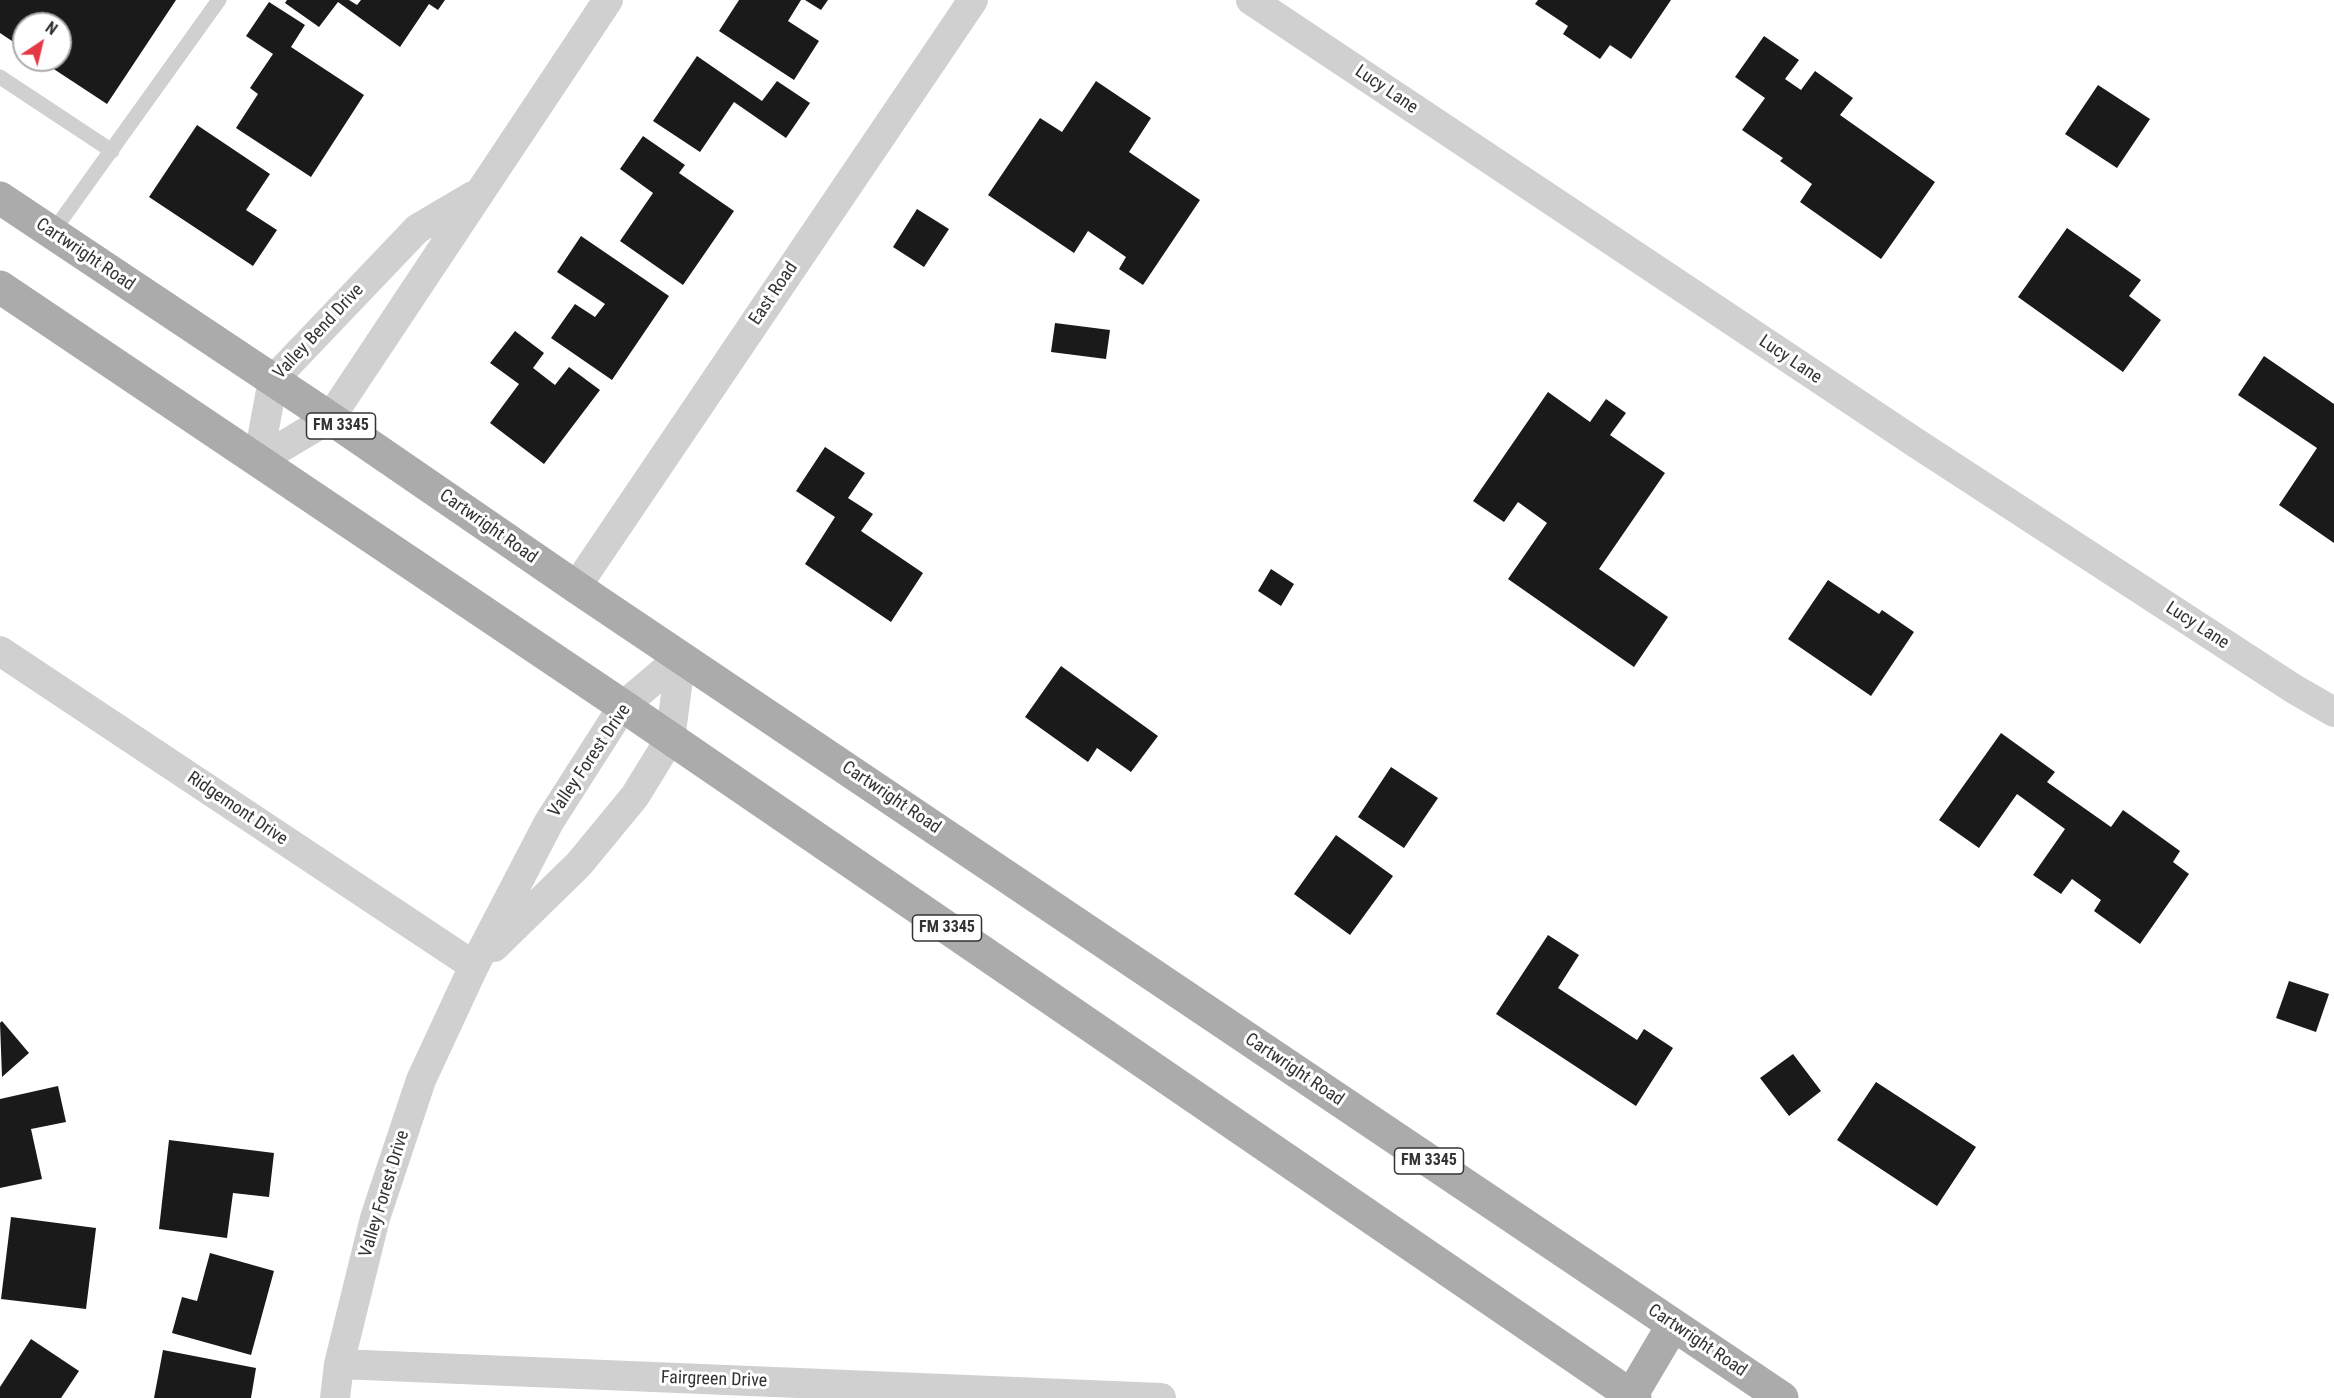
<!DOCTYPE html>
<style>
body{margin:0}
#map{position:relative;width:2334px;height:1398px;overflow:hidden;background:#fff;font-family:"Roboto Condensed",sans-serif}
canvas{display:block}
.north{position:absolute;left:12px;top:12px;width:60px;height:60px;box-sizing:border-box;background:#fff;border:2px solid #adadad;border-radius:50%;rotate:35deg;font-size:16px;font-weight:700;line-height:24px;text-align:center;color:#333}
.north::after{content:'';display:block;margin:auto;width:21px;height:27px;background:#e63946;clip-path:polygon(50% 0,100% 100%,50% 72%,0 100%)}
</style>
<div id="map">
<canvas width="2334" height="1398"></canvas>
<div class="north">N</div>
</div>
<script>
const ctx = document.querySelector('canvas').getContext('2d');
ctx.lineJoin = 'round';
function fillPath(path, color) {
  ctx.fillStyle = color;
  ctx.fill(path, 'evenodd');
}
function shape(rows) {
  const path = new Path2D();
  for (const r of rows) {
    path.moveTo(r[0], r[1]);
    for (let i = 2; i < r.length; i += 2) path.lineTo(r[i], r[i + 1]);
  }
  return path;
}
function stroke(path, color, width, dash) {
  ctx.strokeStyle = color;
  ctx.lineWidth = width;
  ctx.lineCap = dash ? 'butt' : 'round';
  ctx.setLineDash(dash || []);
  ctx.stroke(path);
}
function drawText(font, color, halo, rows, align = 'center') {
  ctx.font = font + ' "Roboto Condensed",sans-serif';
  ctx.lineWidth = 6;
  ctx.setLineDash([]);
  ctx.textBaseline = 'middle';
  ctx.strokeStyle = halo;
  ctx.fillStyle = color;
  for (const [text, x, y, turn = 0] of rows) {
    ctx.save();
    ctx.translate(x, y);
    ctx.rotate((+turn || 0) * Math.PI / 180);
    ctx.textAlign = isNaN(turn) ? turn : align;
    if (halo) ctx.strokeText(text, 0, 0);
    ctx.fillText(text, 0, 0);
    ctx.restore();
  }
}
const building = shape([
 [0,0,176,0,107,104,40,60,60,60,60,24,24,24,24,49,0,33],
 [287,0,349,0,357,5,361,0,445,0,438,10,429,4,400,47,338,2,319,27,285,3],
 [739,0,801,0,788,21,819,41,794,80,719,31],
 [805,0,828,0,821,10],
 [1538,0,1671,0,1631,59,1610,45,1600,59,1563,34,1568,26,1535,4],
 [269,2,305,25,291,47,364,95,311,177,236,128,258,94,250,88,273,54,246,36],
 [1764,36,1799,60,1785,79,1801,90,1815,71,1853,98,1840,115,1935,182,1881,259,1800,202,1812,184,1780,161,1783,158,1742,130,1765,98,1735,77],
 [697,56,762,101,777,81,810,103,786,138,734,102,700,152,653,121],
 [1096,81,1151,118,1129,152,1200,200,1143,285,1119,269,1126,257,1088,231,1074,253,988,195,1040,118,1062,132],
 [2098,85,2150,119,2117,168,2065,134],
 [197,125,270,174,246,210,277,230,253,266,149,197],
 [643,136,685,165,679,173,734,211,683,285,620,241,653,193,620,169],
 [917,209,949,229,924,267,893,247],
 [2067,228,2141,280,2129,296,2161,320,2123,372,2018,297],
 [581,236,669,296,612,380,551,338,575,304,595,317,605,304,557,272],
 [1055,323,1110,330,1106,359,1051,352],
 [515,331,544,353,533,368,555,385,569,367,600,390,544,464,490,423,519,384,490,363],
 [2264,356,2334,404,2334,543,2279,505,2317,448,2238,395],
 [1548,392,1590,422,1606,399,1626,413,1610,435,1665,473,1599,569,1668,617,1634,667,1508,579,1547,523,1518,502,1504,522,1473,501],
 [825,447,865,473,848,498,873,514,861,531,923,573,891,622,805,564,835,517,796,491],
 [1271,569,1294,584,1281,606,1258,591],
 [1828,580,1879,614,1882,610,1914,632,1871,696,1788,639],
 [1061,666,1158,736,1131,772,1097,748,1088,762,1025,717],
 [2001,733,2055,772,2047,782,2111,827,2123,810,2180,851,2173,862,2189,874,2140,944,2094,911,2101,900,2072,879,2061,894,2033,875,2065,829,2017,794,1979,848,1939,820],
 [1391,767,1438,798,1404,848,1358,817],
 [1336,835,1393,876,1350,935,1294,894],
 [1548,935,1579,955,1558,988,1637,1040,1644,1029,1673,1048,1636,1106,1496,1014],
 [2289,981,2329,994,2316,1032,2276,1018],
 [2,1021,29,1053,2,1077,0,1023],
 [1793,1054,1821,1091,1789,1116,1760,1078],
 [1876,1082,1976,1147,1937,1206,1837,1140],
 [58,1086,66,1122,31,1129,42,1179,0,1188,0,1099],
 [169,1140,274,1153,269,1197,233,1193,227,1238,159,1229],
 [11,1217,96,1228,86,1309,1,1299],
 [210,1253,274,1271,251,1355,172,1333,182,1297,197,1301],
 [31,1339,79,1371,61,1398,0,1398,0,1387],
 [163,1350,256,1368,251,1398,154,1398]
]);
const service = shape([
 [0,77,112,151],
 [52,233,219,0]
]);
const minor = shape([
 [1251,0,1916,443,2294,689,2334,712],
 [258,461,330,418,608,0],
 [258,461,273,380,417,229,473,196],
 [576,587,973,0],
 [0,651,474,966],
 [494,947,579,864,635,796,670,739,681,657],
 [339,1364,1161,1398],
 [335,1398,339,1364,375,1218,421,1080,474,966,549,822,623,706,681,657]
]);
const primary = shape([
 [0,198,330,418,576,587,1782,1398],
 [0,287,623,706,1635,1398],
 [1631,1396,1673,1325]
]);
const shields = [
 [341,426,69],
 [947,928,69],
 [1429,1161,69]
];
const shieldNames = [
 ["FM 3345",341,426],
 ["FM 3345",947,928],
 ["FM 3345",1429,1161]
];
const streetNames = [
 ["Lucy Lane",1386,90,34],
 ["Cartwright Road",85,255,34],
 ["East Road",774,294,-56],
 ["Valley Bend Drive",319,332,-47],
 ["Lucy Lane",1790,360,34],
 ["Cartwright Road",488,527,35],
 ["Lucy Lane",2197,626,33],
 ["Valley Forest Drive",590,761,-56],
 ["Cartwright Road",891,798,34],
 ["Ridgemont Drive",237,809,34],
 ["Cartwright Road",1294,1070,34],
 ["Valley Forest Drive",385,1194,-73],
 ["Cartwright Road",1697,1341,34],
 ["Fairgreen Drive",714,1380,2]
];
fillPath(building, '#1a1a1a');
stroke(service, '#d0d0d0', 15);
stroke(minor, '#d0d0d0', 30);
stroke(primary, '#ababab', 33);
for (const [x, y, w] of shields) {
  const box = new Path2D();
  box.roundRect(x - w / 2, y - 13, w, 26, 4.5);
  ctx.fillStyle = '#fff';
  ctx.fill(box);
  stroke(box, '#333', 1.5);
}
drawText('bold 16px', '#333', null, shieldNames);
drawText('18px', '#333', '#fff', streetNames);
</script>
